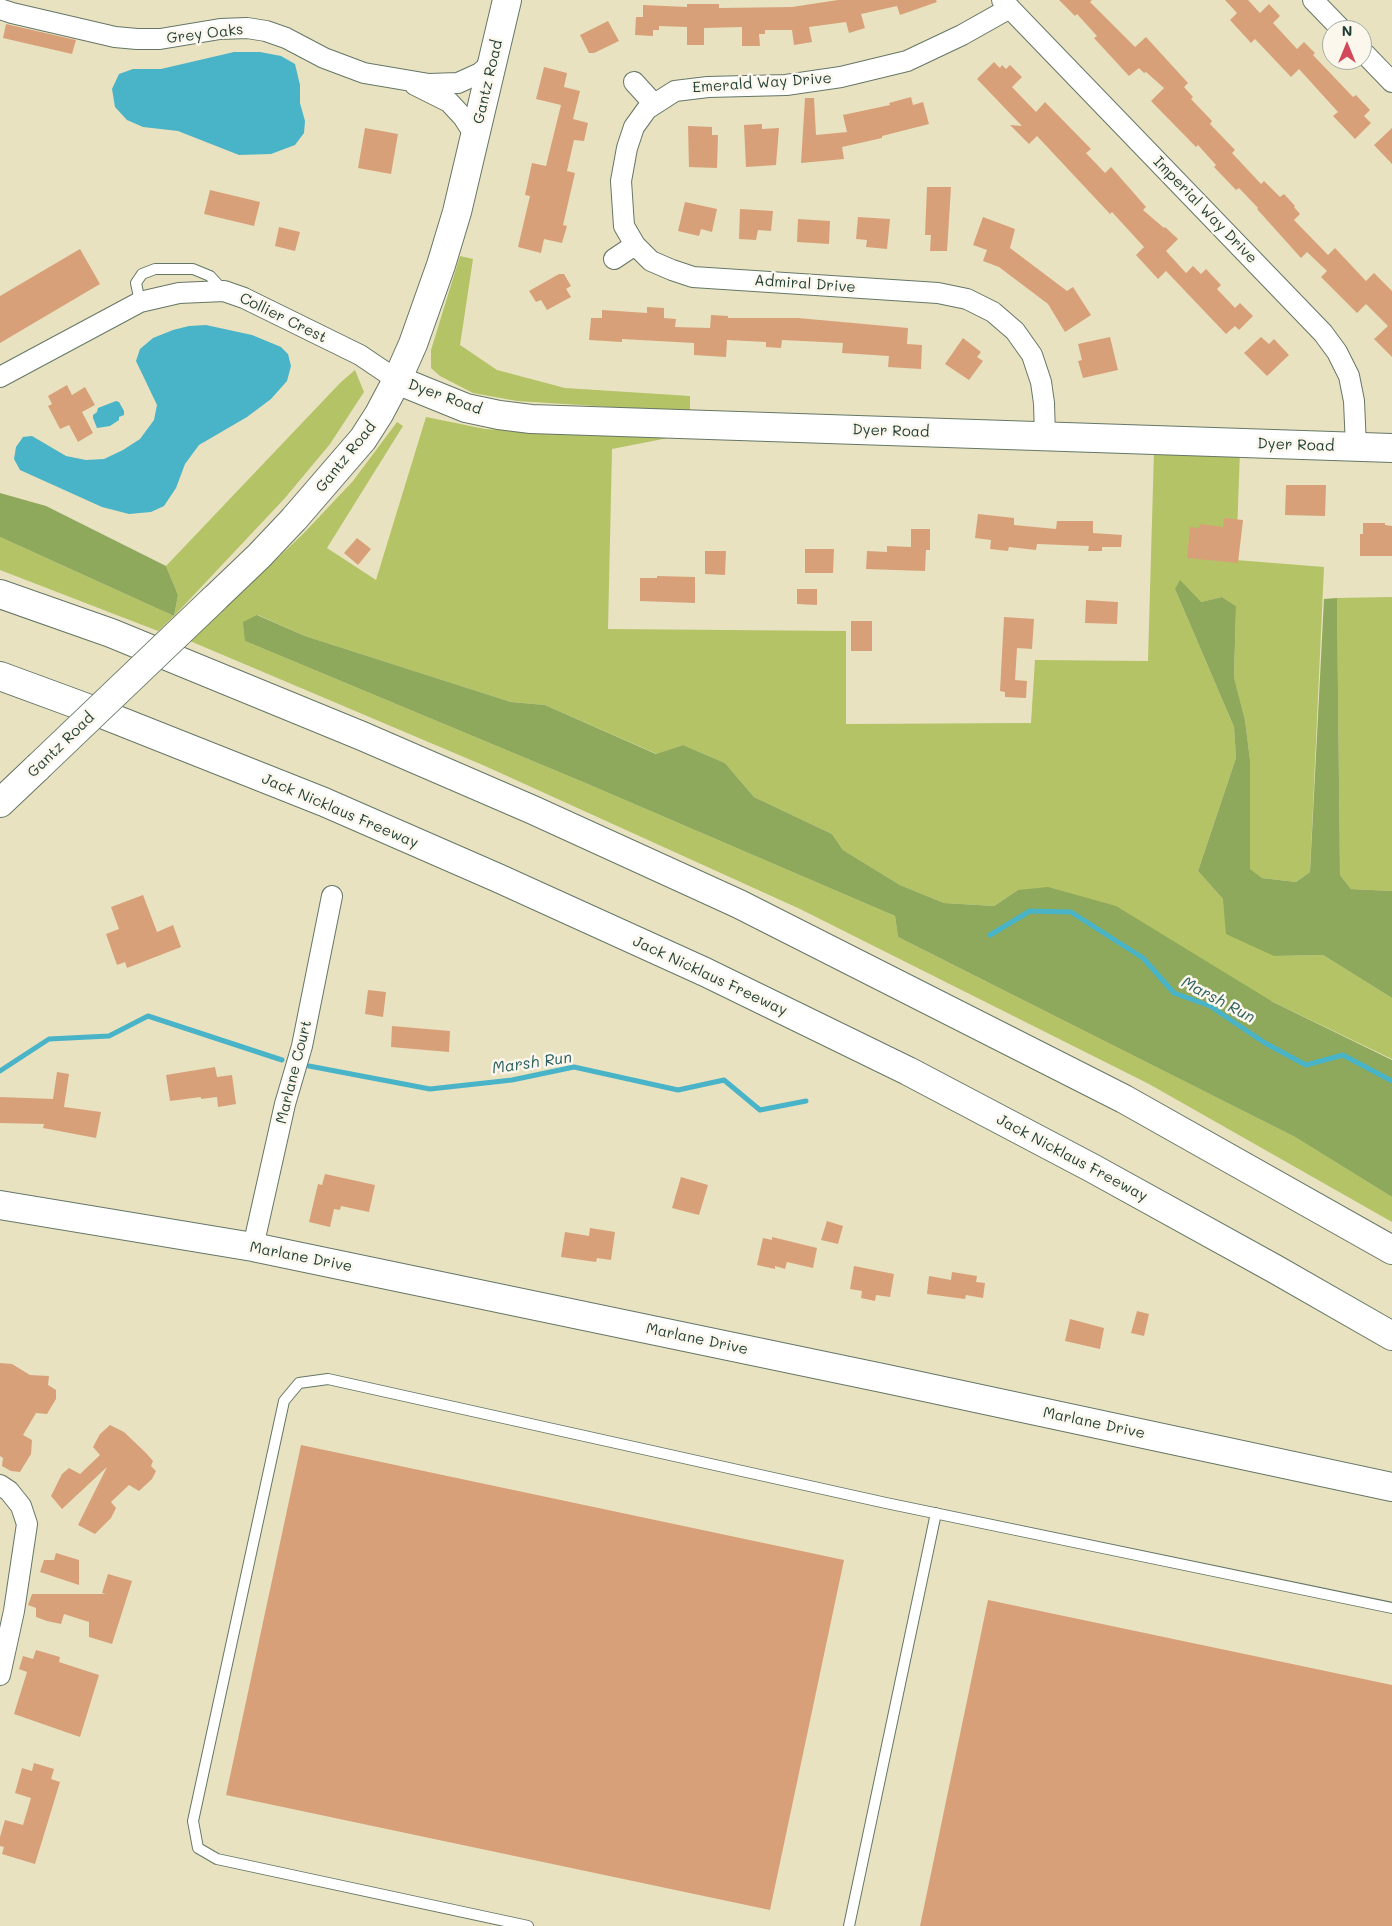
<!DOCTYPE html>
<style>
body{margin:0}
#map{position:relative;width:1392px;height:1926px;overflow:hidden;background:#e8e2c1;font-family:Mali,sans-serif}
canvas{display:block}
.north{position:absolute;left:1322px;top:20px;width:50px;height:50px;box-sizing:border-box;background:#fbf7ec;border:1px solid #a3ada2;border-radius:50%;rotate:0deg;font-size:14px;font-weight:700;line-height:20px;text-align:center;color:#1f3d34}
.north::after{content:'';display:block;margin:auto;width:18px;height:22px;background:#d1495b;clip-path:polygon(50% 0,100% 100%,50% 72%,0 100%)}
</style>
<div id="map">
<canvas width="1392" height="1926"></canvas>
<div class="north">N</div>
</div>
<script>
const ctx = document.querySelector('canvas').getContext('2d');
ctx.lineJoin = 'round';
function fillPath(path, color) {
  ctx.fillStyle = color;
  ctx.fill(path, 'evenodd');
}
function shape(rows) {
  const path = new Path2D();
  for (const r of rows) {
    path.moveTo(r[0], r[1]);
    for (let i = 2; i < r.length; i += 2) path.lineTo(r[i], r[i + 1]);
  }
  return path;
}
function stroke(path, color, width, dash) {
  ctx.strokeStyle = color;
  ctx.lineWidth = width;
  ctx.lineCap = dash ? 'butt' : 'round';
  ctx.setLineDash(dash || []);
  ctx.stroke(path);
}
function drawText(font, color, halo, rows, align = 'center') {
  ctx.font = font + ' Mali,sans-serif';
  ctx.lineWidth = 5;
  ctx.setLineDash([]);
  ctx.textBaseline = 'middle';
  ctx.strokeStyle = halo;
  ctx.fillStyle = color;
  for (const [text, x, y, turn = 0] of rows) {
    ctx.save();
    ctx.translate(x, y);
    ctx.rotate((+turn || 0) * Math.PI / 180);
    ctx.textAlign = isNaN(turn) ? turn : align;
    if (halo) ctx.strokeText(text, 0, 0);
    ctx.fillText(text, 0, 0);
    ctx.restore();
  }
}
const green = shape([
 [460,256,473,259,460,345,497,370,565,388,690,396,690,412,517,401,473,393,440,376,431,368,431,350],
 [355,370,364,392,330,444,285,498,174,616,158,631,0,570,0,537,174,616,178,595,166,566,341,382],
 [426,417,485,429,548,433,673,437,612,449,608,629,846,631,846,724,1031,723,1035,660,1148,661,1154,451,1240,450,1236,560,1324,567,1310,872,1296,882,1262,878,1250,870,1250,760,1245,720,1234,679,1236,606,1222,597,1201,602,1175,589,1234,727,1236,758,1198,871,1274,956,1323,955,1392,998,1392,1059,1273,1002,1018,890,994,906,944,903,900,885,843,850,832,834,754,797,725,763,683,745,657,754,545,705,511,702,305,636,258,615,245,641,583,782,895,916,898,937,1295,1137,1392,1197,1392,1222,1149,1084,800,909,485,766,190,641,303,534,353,481,397,422,403,426,327,548,376,580],
 [1392,597,1392,891,1351,889,1340,875,1337,598]
]);
const forest = shape([
 [0,493,46,506,166,566,178,595,174,616,0,537],
 [1180,580,1201,602,1222,597,1236,606,1234,678,1245,720,1250,760,1250,869,1262,878,1296,882,1310,872,1324,599,1337,598,1340,875,1351,889,1392,891,1392,998,1323,955,1274,956,1226,934,1223,899,1198,871,1236,758,1234,727,1175,589],
 [257,615,305,636,511,702,545,705,656,754,683,745,725,763,754,797,832,834,843,850,900,885,944,903,994,906,1018,890,1048,887,1116,906,1273,1002,1392,1060,1392,1197,1295,1137,898,937,895,916,583,782,245,641,243,622]
]);
const water = shape([
 [234,52,260,52,281,56,295,64,300,85,300,103,305,121,304,133,295,145,271,154,239,155,178,131,143,127,127,120,115,107,112,89,119,74,133,69,161,69],
 [206,325,252,335,281,347,288,354,291,366,287,381,271,399,247,417,199,445,185,464,176,488,164,506,151,512,129,514,102,507,20,470,14,459,16,447,23,437,32,436,66,456,86,460,104,459,123,450,140,439,154,420,157,405,136,361,140,349,153,338,173,330,189,326],
 [116,401,119,402,124,411,124,415,119,417,119,420,110,426,97,428,93,418,93,415,97,412,98,408]
]);
const stream = shape([
 [990,935,1030,911,1071,912,1143,958,1174,993,1210,1006,1265,1043,1306,1065,1343,1055,1392,1081],
 [309,1066,430,1089,512,1080,574,1067,678,1090,724,1080,760,1110,806,1101],
 [0,1071,49,1039,109,1036,148,1016,282,1060]
]);
const building = shape([
 [838,0,936,0,937,2,900,15,897,6,861,14,865,28,849,33,846,22,809,27,812,42,794,45,792,30,765,30,765,34,759,34,760,46,742,46,742,27,704,28,704,45,687,45,687,27,659,26,659,30,653,30,653,36,635,35,636,17,643,17,643,5,687,7,687,4,719,4,719,8,792,7],
 [1059,0,1092,0,1090,2,1135,47,1146,37,1188,83,1184,87,1193,97,1191,99,1212,121,1210,124,1235,150,1232,153,1261,184,1264,181,1280,197,1284,194,1295,206,1294,207,1300,214,1294,220,1328,255,1335,248,1366,281,1374,273,1392,291,1392,357,1374,339,1388,326,1366,304,1357,313,1321,277,1327,271,1307,252,1301,258,1257,209,1258,208,1239,188,1236,190,1214,167,1216,165,1198,145,1196,147,1151,101,1164,88,1146,72,1144,73,1139,68,1129,76,1094,38,1097,36,1077,14,1075,16],
 [1225,0,1248,0,1260,13,1269,4,1280,16,1273,23,1297,49,1304,42,1315,53,1313,55,1353,97,1356,95,1370,110,1364,116,1371,123,1355,139,1333,116,1338,112,1299,69,1291,77,1255,39,1251,43,1230,20,1237,13],
 [608,21,619,41,594,53,589,53,580,35],
 [6,24,76,40,72,54,3,38],
 [994,62,1000,68,1002,65,1006,69,1010,65,1022,77,1012,87,1036,112,1045,102,1091,149,1086,153,1105,173,1111,167,1146,207,1143,210,1164,228,1165,227,1178,239,1166,251,1186,273,1193,266,1201,274,1206,269,1221,285,1217,289,1235,308,1240,303,1253,316,1239,330,1235,326,1226,334,1166,271,1158,279,1136,255,1144,247,1112,212,1110,214,1037,136,1029,144,1010,125,1022,126,977,79],
 [544,67,567,73,564,87,580,91,573,119,588,123,584,141,574,140,567,171,575,173,563,225,567,226,562,243,544,239,541,253,518,247,530,196,525,195,532,163,546,166,561,105,536,99],
 [911,97,913,105,923,102,929,124,882,136,882,138,842,147,844,159,801,163,805,98,814,98,816,135,847,132,843,115,890,105,889,103],
 [762,124,762,129,779,128,776,165,746,167,744,125],
 [688,126,712,127,712,135,718,135,717,168,689,167],
 [365,128,398,134,391,174,358,168],
 [1392,128,1392,164,1374,145],
 [927,187,951,187,947,251,930,251,931,235,925,235],
 [210,190,260,202,254,226,204,214],
 [685,202,717,209,712,232,701,229,699,236,678,231],
 [740,209,773,211,771,231,758,230,756,240,739,239],
 [858,217,890,219,887,249,866,247,867,240,856,239],
 [983,217,1015,229,1010,248,1067,291,1073,287,1091,315,1065,332,1048,304,999,267,983,261,987,250,973,245],
 [798,219,830,221,829,244,797,242],
 [279,227,300,232,295,251,275,246],
 [80,249,100,284,0,343,0,296],
 [559,274,564,274,571,286,566,289,571,297,547,310,541,300,536,302,529,291],
 [647,307,664,308,664,318,676,319,675,327,710,328,711,315,728,316,728,318,798,318,908,328,907,344,922,345,921,369,888,367,889,356,842,353,843,343,782,340,781,348,766,347,766,342,727,340,726,357,694,355,694,343,622,339,622,342,589,340,591,318,602,318,602,310,647,313],
 [1110,337,1118,370,1083,378,1078,361,1082,360,1078,344],
 [1261,337,1269,344,1274,339,1289,355,1267,376,1244,353],
 [963,338,981,352,977,357,983,361,969,380,945,364],
 [67,385,72,395,85,387,95,405,82,412,93,433,78,442,69,425,60,429,48,406,52,404,48,396],
 [1286,485,1326,485,1325,516,1285,515],
 [978,514,1014,518,1014,525,1056,529,1057,521,1093,521,1093,533,1122,535,1121,547,1102,547,1102,551,1088,551,1089,546,1037,544,1036,550,1009,547,1008,551,990,549,991,540,975,538],
 [1224,518,1243,520,1238,563,1187,558,1190,527,1199,528,1200,524,1223,527],
 [1363,523,1385,523,1385,525,1392,526,1392,556,1360,556,1360,534,1363,534],
 [911,529,930,529,930,550,926,550,925,571,866,569,867,551,887,552,887,546,911,547],
 [357,538,371,549,358,565,344,553],
 [805,549,834,549,833,573,805,573],
 [705,551,726,551,725,575,705,574],
 [657,576,695,577,695,603,640,601,640,578,657,578],
 [797,589,817,589,817,605,797,604],
 [1086,600,1118,602,1117,624,1085,623],
 [1004,617,1034,619,1032,649,1017,648,1015,680,1027,681,1026,698,1005,697,1005,692,1000,691],
 [851,621,872,621,872,651,851,651],
 [143,895,157,932,173,925,181,947,127,968,125,962,117,965,106,934,119,929,111,907],
 [368,990,386,992,383,1017,365,1014],
 [392,1026,450,1031,449,1052,391,1047],
 [215,1067,217,1077,232,1075,236,1104,218,1107,217,1097,201,1099,201,1097,170,1101,166,1075],
 [57,1072,69,1074,64,1107,101,1112,96,1138,43,1128,44,1124,0,1123,0,1097,53,1099],
 [325,1174,375,1185,369,1212,341,1206,340,1210,334,1209,330,1227,309,1222,318,1184,322,1185],
 [681,1177,708,1185,699,1215,672,1208],
 [827,1221,843,1226,838,1244,821,1240],
 [590,1228,615,1232,611,1260,597,1258,596,1262,561,1257,565,1232,589,1236],
 [772,1237,817,1248,813,1268,787,1262,785,1269,775,1266,775,1269,757,1265,763,1238,772,1240],
 [854,1266,894,1274,890,1297,876,1295,875,1301,861,1298,862,1291,850,1289],
 [952,1272,977,1276,976,1282,985,1283,983,1298,966,1295,965,1299,927,1294,929,1276,951,1280],
 [1137,1311,1149,1314,1144,1336,1131,1333],
 [1070,1319,1104,1328,1100,1349,1065,1341],
 [0,1363,12,1364,30,1375,49,1376,48,1385,56,1390,56,1399,47,1414,36,1413,23,1435,32,1440,31,1454,20,1472,11,1471,2,1466,3,1458,0,1456],
 [110,1425,124,1432,146,1453,153,1461,151,1466,156,1471,152,1479,139,1491,129,1485,111,1502,116,1508,111,1518,95,1534,78,1525,107,1467,62,1509,51,1496,62,1474,69,1468,80,1474,100,1455,93,1447,100,1434],
 [301,1445,844,1560,770,1910,226,1795],
 [56,1553,79,1560,79,1585,40,1572,44,1560,54,1560],
 [108,1574,132,1581,112,1644,89,1637,89,1622,64,1614,61,1624,47,1621,36,1617,36,1608,28,1605,32,1594,106,1594,102,1593],
 [988,1600,1392,1685,1392,1926,920,1926],
 [36,1650,60,1657,59,1662,99,1675,80,1737,14,1714,27,1672,19,1669,23,1656,33,1659],
 [34,1763,54,1769,51,1779,60,1782,35,1864,2,1854,4,1847,0,1846,0,1837,5,1820,23,1825,31,1798,15,1793,22,1768,32,1771]
]);
const lane = shape([
 [140,302,136,283,142,274,155,269,193,269,210,276,223,290],
 [528,1926,217,1859,198,1848,193,1821,284,1401,299,1383,328,1379,886,1503,1392,1608],
 [849,1926,936,1513]
]);
const street = shape([
 [1002,0,1323,333,1337,352,1349,376,1354,401,1356,447],
 [1313,0,1342,30],
 [1010,8,962,35,907,61,841,77,786,85,708,87,675,91,647,109,634,127,627,148,621,181,624,226,635,245,651,261,672,270,693,277,938,293,967,299,993,312,1015,331,1032,355,1041,382,1044,403,1045,437],
 [0,9,12,13,115,37,137,39,160,39,220,29,247,28,266,31,286,38,324,58,364,73,429,84,458,83,480,73,493,62],
 [1362,51,1392,82],
 [634,82,654,104],
 [415,85,449,102,463,117,475,136],
 [614,259,635,245],
 [0,377,140,302,179,293,224,291,244,298,360,355,397,380],
 [253,1247,285,1104,302,1046,332,896],
 [0,1485,9,1491,21,1506,27,1524,14,1611,0,1675]
]);
const secondary = shape([
 [397,380,466,408,499,415,531,419,1392,448],
 [214,599,259,556,294,519,363,439,379,414,397,380,413,344,441,265,457,212,507,0],
 [0,803,38,767],
 [0,1205,253,1247,887,1379,1392,1487]
]);
const highway = shape([
 [0,594,111,633,362,736,533,810,739,904,1124,1099,1392,1250],
 [0,676,87,708,324,802,498,878,705,972,908,1071,1092,1168,1275,1269,1392,1336]
]);
const secondaryBridge = shape([
 [38,767,214,599]
]);
const streetNames = [
 ["Grey Oaks",205,34,-7],
 ["Gantz Road",488,82,-77],
 ["Emerald Way Drive",762,83,-4],
 ["Imperial Way Drive",1205,210,46],
 ["Admiral Drive",805,284,4],
 ["Collier Crest",283,318,26],
 ["Dyer Road",445,397,20],
 ["Dyer Road",891,431,2],
 ["Dyer Road",1296,445,2],
 ["Gantz Road",346,457,-51],
 ["Gantz Road",61,745,-44],
 ["Jack Nicklaus Freeway",340,811,23],
 ["Jack Nicklaus Freeway",710,976,25],
 ["Marlane Court",294,1072,-76],
 ["Jack Nicklaus Freeway",1072,1158,28],
 ["Marlane Drive",301,1257,11],
 ["Marlane Drive",697,1339,12],
 ["Marlane Drive",1094,1423,12]
];
const waterNames = [
 ["Marsh Run",1218,1000,28],
 ["Marsh Run",532,1063,-8]
];
fillPath(green, '#b3c366');
fillPath(forest, '#8ea95b');
fillPath(water, '#49b3c7');
stroke(stream, '#49b3c7', 5);
fillPath(building, '#d8a078');
stroke(lane, '#657765', 12);
stroke(street, '#657765', 22);
stroke(secondary, '#657765', 30);
stroke(highway, '#657765', 30);
stroke(lane, '#fff', 10);
stroke(street, '#fff', 20);
stroke(secondary, '#fff', 28);
stroke(highway, '#fff', 28);
stroke(secondaryBridge, '#657765', 30, []);
stroke(secondaryBridge, '#fff', 28);
drawText('15px', '#1f3d34', '#fbf7ec', streetNames);
drawText('italic 16px', '#2c6060', '#fbf7ec', waterNames);
</script>
